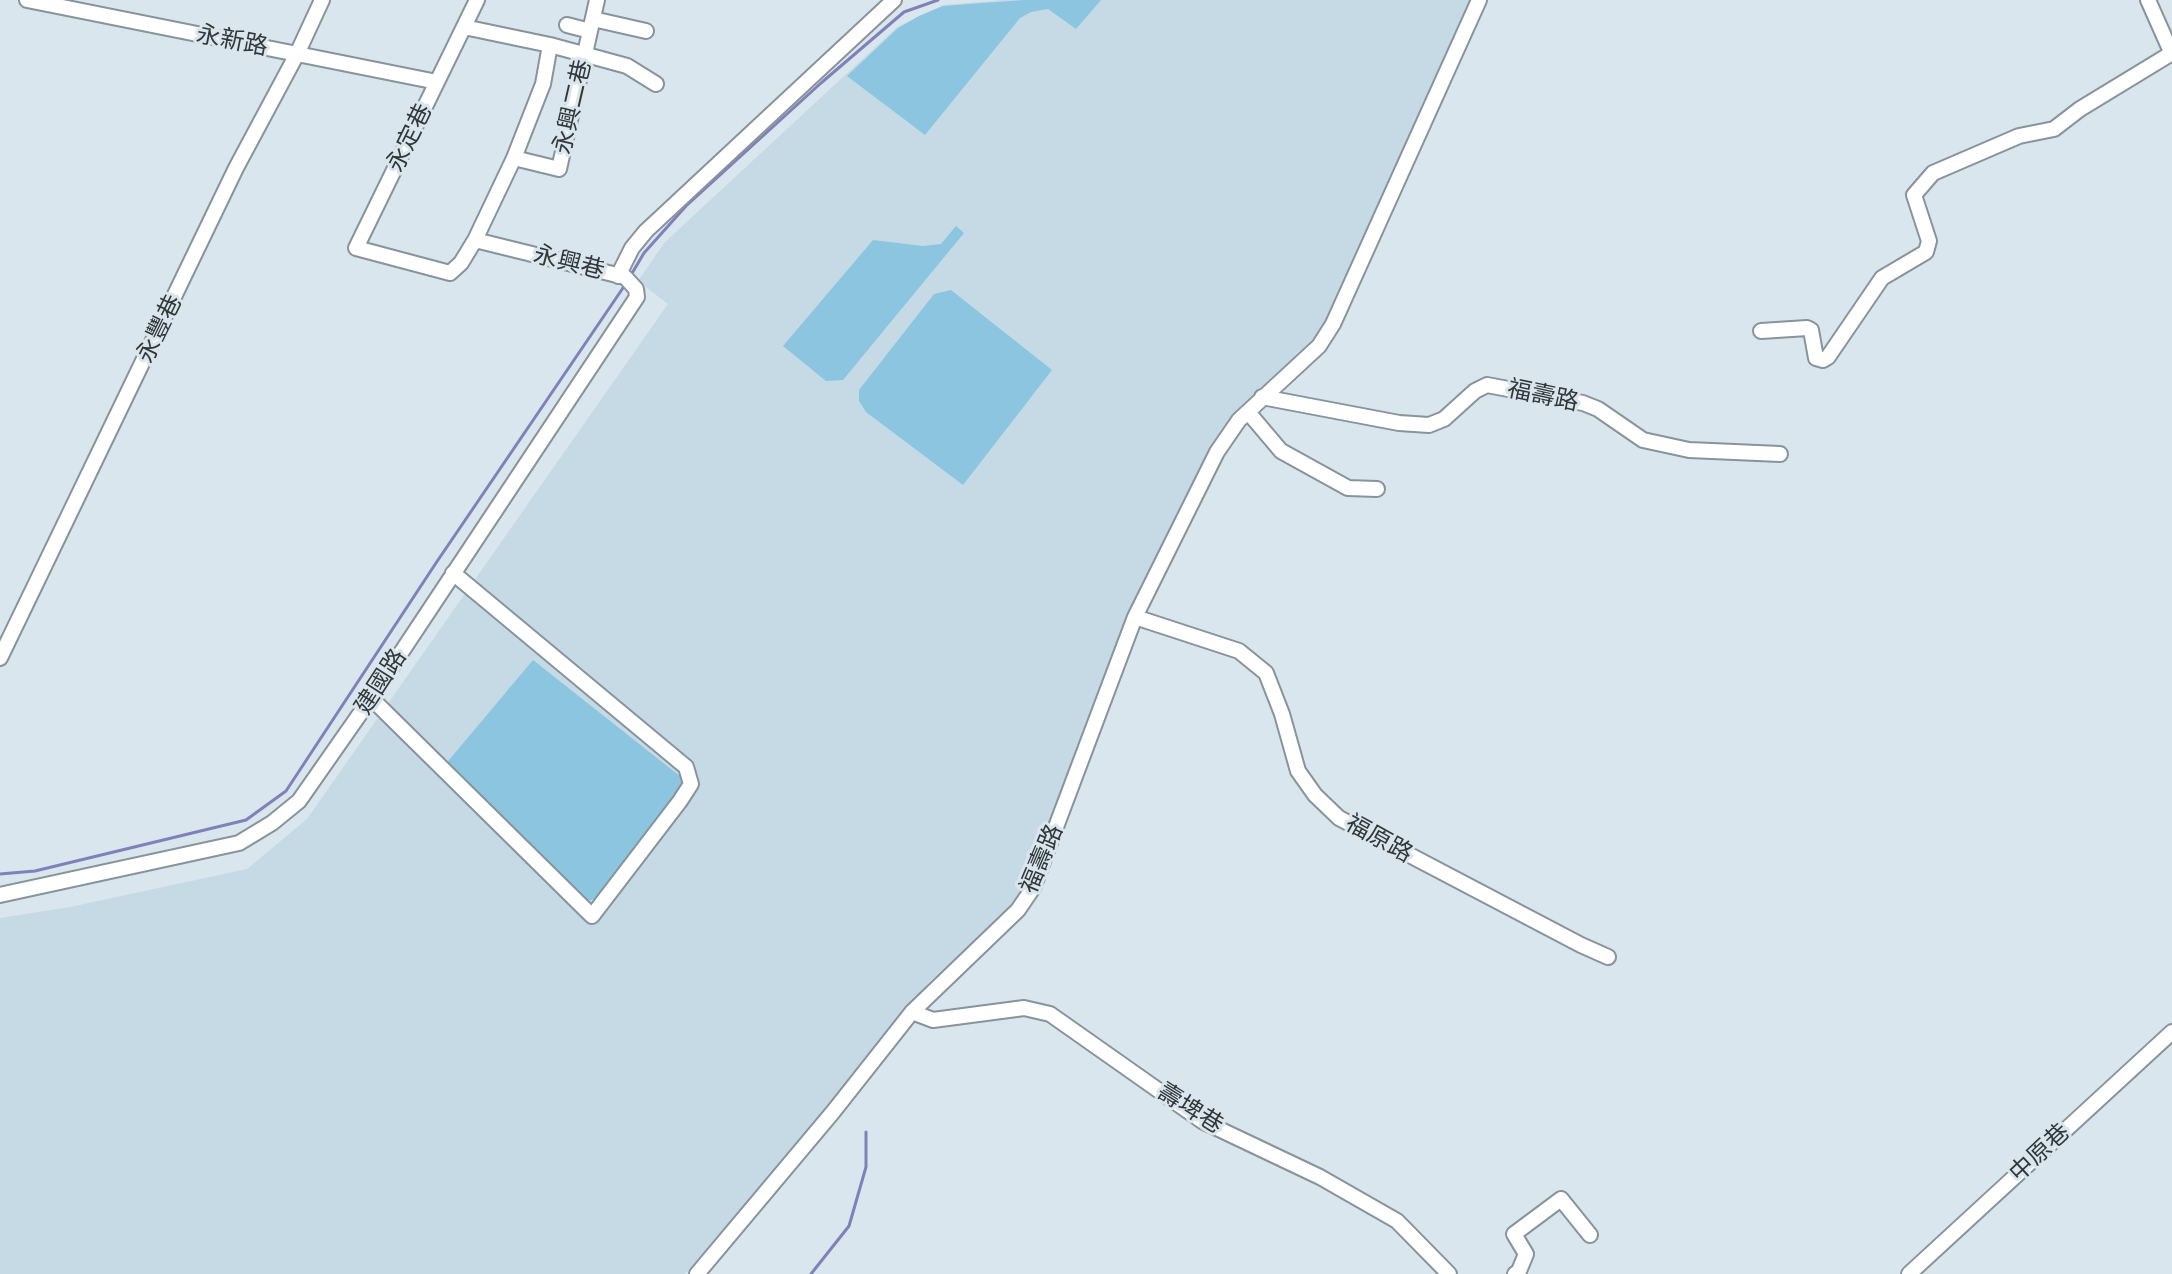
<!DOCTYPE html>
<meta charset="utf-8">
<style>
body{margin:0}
canvas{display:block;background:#d9e6ee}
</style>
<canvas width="2172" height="1274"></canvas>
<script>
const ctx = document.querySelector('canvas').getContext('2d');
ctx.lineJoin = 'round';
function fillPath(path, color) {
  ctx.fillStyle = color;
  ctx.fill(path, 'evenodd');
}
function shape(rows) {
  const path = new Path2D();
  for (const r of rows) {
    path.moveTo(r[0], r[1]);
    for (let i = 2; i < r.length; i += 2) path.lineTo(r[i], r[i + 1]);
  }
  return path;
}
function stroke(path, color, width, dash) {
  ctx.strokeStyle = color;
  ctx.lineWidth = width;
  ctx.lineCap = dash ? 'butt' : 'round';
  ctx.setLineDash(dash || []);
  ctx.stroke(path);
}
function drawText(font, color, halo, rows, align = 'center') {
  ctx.font = font + ' Literata,"Noto Sans TC",serif';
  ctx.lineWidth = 6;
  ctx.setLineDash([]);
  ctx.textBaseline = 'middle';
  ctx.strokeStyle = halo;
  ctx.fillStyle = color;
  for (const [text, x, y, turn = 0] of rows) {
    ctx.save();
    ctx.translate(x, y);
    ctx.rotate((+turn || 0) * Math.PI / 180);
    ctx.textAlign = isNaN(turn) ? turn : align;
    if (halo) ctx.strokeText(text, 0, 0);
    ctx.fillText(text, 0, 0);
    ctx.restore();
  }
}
const built = shape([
 [1002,0,1469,0,1327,326,1243,408,1210,451,1031,875,1019,896,1007,912,929,982,786,1159,685,1274,0,1274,0,918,70,907,247,869,307,819,668,304,638,281,665,242,897,27,943,5]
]);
const green = shape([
 [1024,0,1101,0,1076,29,1048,9,1031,12,1020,18,925,135,847,76,898,28,919,16,943,6],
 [956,226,964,233,843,380,826,381,783,346,873,240,923,246,941,244],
 [951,290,1052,370,963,485,866,412,859,401,859,390,934,294],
 [533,660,681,777,682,791,602,895,589,901,582,898,444,766]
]);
const stream = shape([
 [631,275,644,253,686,206,821,83,904,12,938,0],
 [0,874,35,871,246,820,286,791,436,563,625,285],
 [811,1274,849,1226,866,1167,866,1132]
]);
const minor = shape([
 [27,0,437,82],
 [2148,0,2172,54],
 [593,19,646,31],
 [567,25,590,31],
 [550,45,627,66,656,84],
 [514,158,559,169,597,0],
 [475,240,461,263,450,273,356,248,477,0],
 [618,276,632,248,646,231,894,0],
 [1761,331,1807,328,1811,330,1816,358,1823,360,1828,357,1882,278,1926,252,1929,241,1914,195,1933,173,2019,136,2054,129,2080,109,2172,53],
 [1262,397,1399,423,1429,425,1444,419,1475,391,1487,385,1583,403,1598,409,1643,440,1689,450,1780,454],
 [1248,412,1281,451,1348,488,1377,489],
 [1135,617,1239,651,1266,673,1282,714,1298,771,1315,795,1339,818,1581,945,1608,957],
 [0,658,236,168,297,54,322,0],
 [371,698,592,916,680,801,691,784,686,767,453,573],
 [0,895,239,843,272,823,299,801,371,698,637,297,636,289,625,277,475,240,514,158,543,84,550,45,464,27],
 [912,1012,933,1020,1024,1008,1050,1014,1202,1121,1320,1177,1397,1221,1449,1274],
 [697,1274,833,1112,912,1012,1018,910,1033,888,1135,617,1217,452,1239,420,1319,346,1333,324,1479,0],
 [1515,1274,1519,1271,1526,1254,1514,1234,1561,1199,1590,1235],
 [1909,1274,2172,1032]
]);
const streetNames = [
 ["永新路",232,41,11],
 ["永興二巷",573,107,-77],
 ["永定巷",410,138,-64],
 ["永興巷",569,263,14],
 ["永豐巷",160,329,-64],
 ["福壽路",1543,396,12],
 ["建國路",381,682,-57],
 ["福原路",1379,839,29],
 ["福壽路",1042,859,-67],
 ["壽埤巷",1190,1109,32],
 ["中原巷",2040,1153,-43]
];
fillPath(built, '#c5dae5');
fillPath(green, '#8cc5e0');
stroke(stream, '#8081b9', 3);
stroke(minor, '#87949a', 18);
stroke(minor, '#fff', 14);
drawText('24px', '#32383a', '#d9e6ee', streetNames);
</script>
